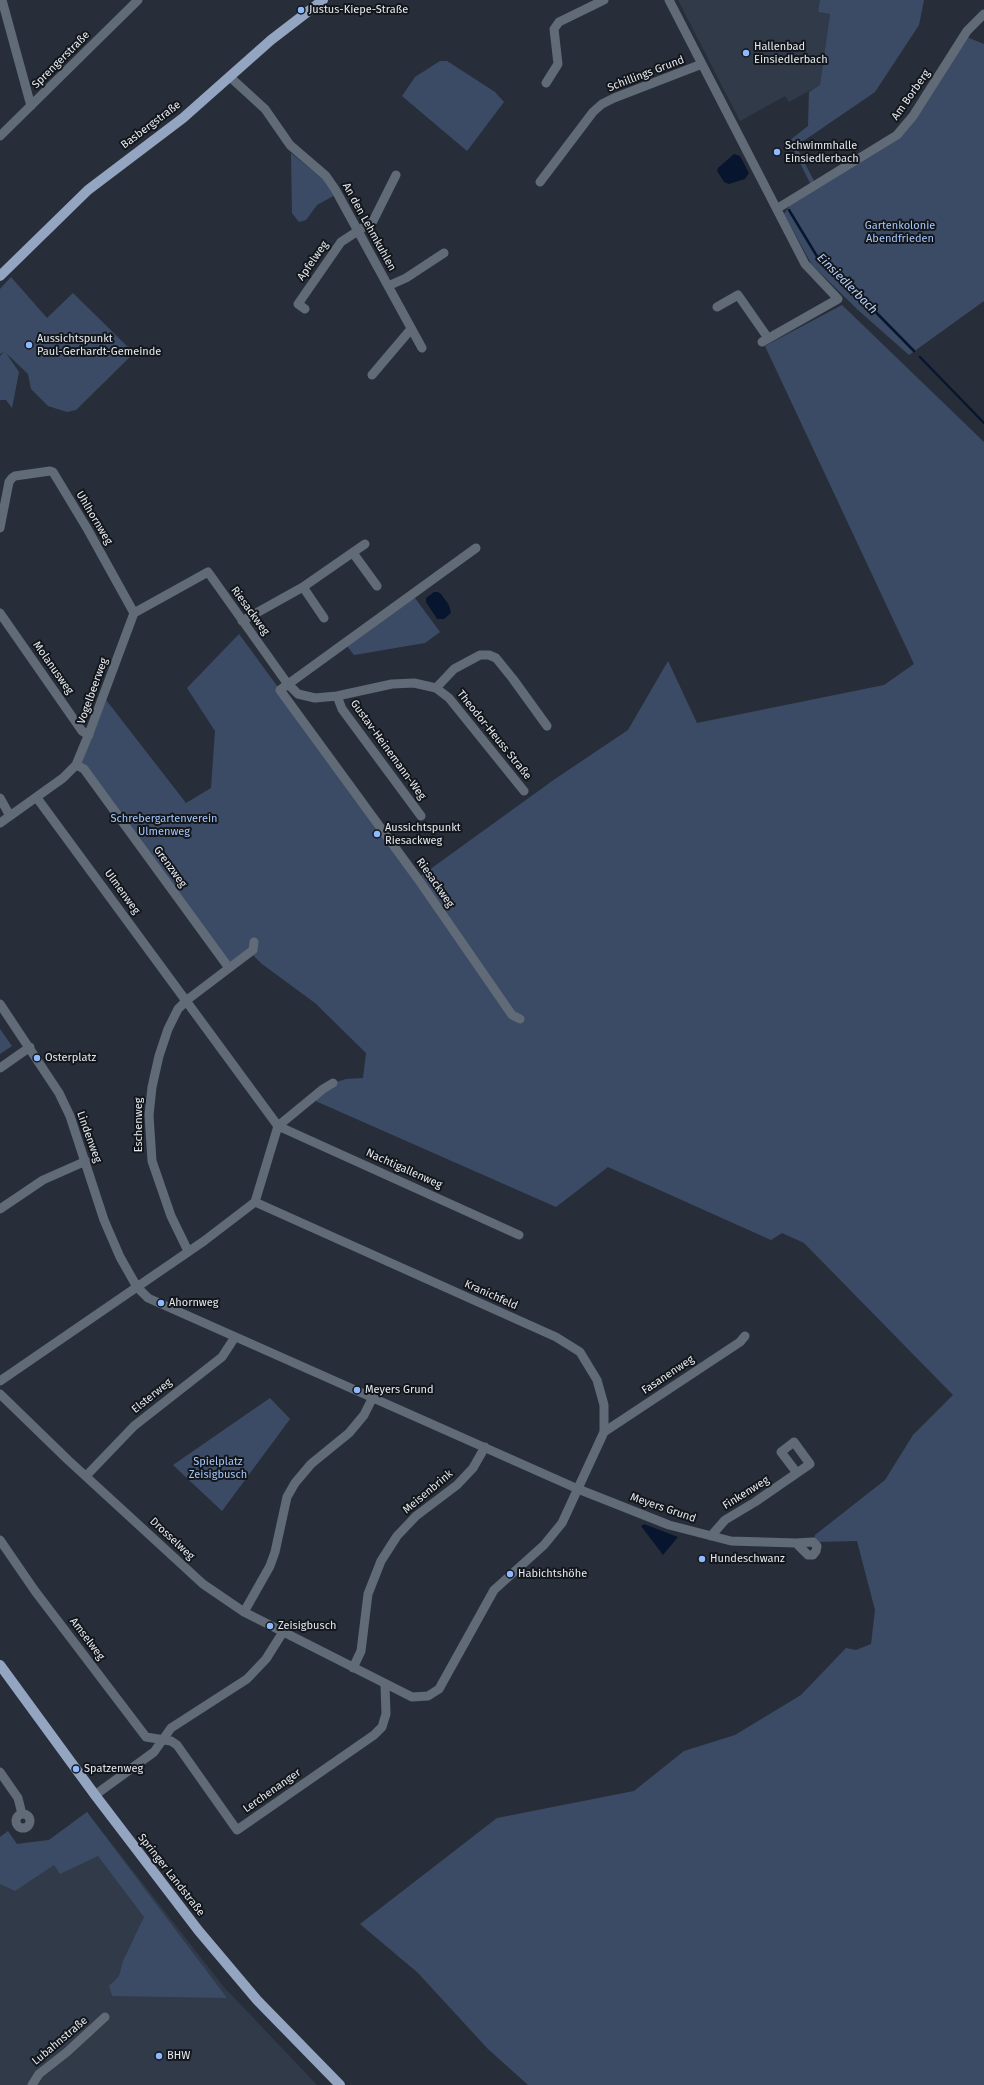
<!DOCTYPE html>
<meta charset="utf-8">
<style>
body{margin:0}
canvas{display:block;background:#272e39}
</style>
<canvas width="984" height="2085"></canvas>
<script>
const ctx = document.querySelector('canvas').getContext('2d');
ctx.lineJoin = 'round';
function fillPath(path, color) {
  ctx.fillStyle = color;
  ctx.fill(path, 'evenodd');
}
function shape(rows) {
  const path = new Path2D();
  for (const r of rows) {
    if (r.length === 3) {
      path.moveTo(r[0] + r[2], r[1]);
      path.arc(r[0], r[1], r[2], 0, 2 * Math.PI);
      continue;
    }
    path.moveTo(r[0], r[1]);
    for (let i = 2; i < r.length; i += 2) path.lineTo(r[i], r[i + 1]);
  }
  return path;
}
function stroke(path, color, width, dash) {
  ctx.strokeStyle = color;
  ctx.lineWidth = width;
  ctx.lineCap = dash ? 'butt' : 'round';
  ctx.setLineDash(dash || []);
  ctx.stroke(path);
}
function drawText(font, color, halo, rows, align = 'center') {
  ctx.font = font + ' "Fira Sans",sans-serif';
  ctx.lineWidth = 4;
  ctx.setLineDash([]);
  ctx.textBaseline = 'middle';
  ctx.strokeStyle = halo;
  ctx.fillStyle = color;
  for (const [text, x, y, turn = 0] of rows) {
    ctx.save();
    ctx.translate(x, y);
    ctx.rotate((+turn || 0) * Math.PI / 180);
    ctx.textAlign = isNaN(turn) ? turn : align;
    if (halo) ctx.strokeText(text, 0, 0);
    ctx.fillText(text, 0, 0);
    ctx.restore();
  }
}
const built = shape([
 [678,0,820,0,818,12,830,14,820,85,789,102,785,96,740,121],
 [87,1812,223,1986,317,2085,0,2085,0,1857,17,1844,49,1840]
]);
const green = shape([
 [820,0,924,0,919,25,875,92,796,146,816,185,897,135,964,36,984,44,984,301,909,355,858,310,812,265,784,214,794,199,812,187,789,141,808,126,809,92,820,85,830,14,818,12],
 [440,61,447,61,495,92,504,102,467,151,402,96,415,77],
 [291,153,324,180,335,195,317,205,306,220,299,222,292,213],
 [11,277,47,318,73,293,134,353,76,410,67,412,48,406,31,389,28,374,6,353,19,372,12,408,6,400,0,400,0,356,4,352,0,354,0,289],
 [842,305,984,442,984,2085,528,2085,487,2048,418,1973,360,1924,497,1818,634,1791,684,1751,735,1735,801,1695,846,1648,856,1650,871,1644,875,1610,857,1541,813,1542,815,1535,885,1480,913,1435,953,1395,804,1243,782,1233,771,1240,608,1167,556,1207,311,1099,333,1083,346,1079,363,1078,366,1053,315,1003,262,964,250,952,229,968,76,765,103,696,186,803,211,788,215,731,187,688,239,634,418,878,555,779,628,730,668,661,697,723,884,685,914,664,765,346],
 [412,594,440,632,425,643,354,655,344,642],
 [0,1029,12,1046,0,1054],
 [270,1398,290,1419,222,1511,173,1465],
 [87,1812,147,1892,227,1998,112,1996,109,1986,119,1976,123,1961,144,1917,98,1856,60,1874,54,1865,15,1891,0,1884,0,1837,8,1831,17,1844,49,1840]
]);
const water = shape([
 [734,154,740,156,749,173,745,179,729,184,724,182,717,171,718,168],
 [434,592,438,592,441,594,449,605,451,613,444,619,437,619,426,602,426,598],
 [644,1524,678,1537,663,1555,641,1526]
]);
const stream = shape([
 [789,210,818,258,855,291,914,351],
 [920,357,984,423]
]);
const minor = shape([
 [2,0,31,106],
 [669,0,805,264,838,299,762,342],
 [230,77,265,109,290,145,326,176,335,189,422,348],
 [546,83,558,64,554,29,559,22,604,0],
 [0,136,138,0],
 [540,182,593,112,602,104,614,98,702,64],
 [778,208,897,135,913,116,967,31,984,14],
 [388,286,406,278,444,253],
 [717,307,738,295,768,338],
 [305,309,298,304,341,242,373,221,396,175],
 [372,375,411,329],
 [0,528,9,482,12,478,15,476,50,471,53,472,88,530,134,613],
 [476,548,280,690,418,879,512,1015,520,1019],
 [353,553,377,586],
 [303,587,324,618],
 [0,613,82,731,89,735],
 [242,621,303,587,365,544],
 [436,688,454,669,480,655,489,655,496,658,513,679,547,726],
 [337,696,342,709,421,816],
 [76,765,84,769,229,968],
 [0,798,10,816],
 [37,798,278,1126,519,1235],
 [0,823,63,778,76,765,90,731,134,613,208,572,287,683,298,694,315,698,337,696,392,684,414,683,436,688,449,698,524,791],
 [0,1004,59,1093,70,1116,104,1220,120,1257,137,1287,148,1298,578,1489,669,1525,731,1541,796,1543,808,1555,813,1555,816,1551,817,1546,813,1542,796,1543],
 [0,1068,30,1047],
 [0,1209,43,1180,86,1161],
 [188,1251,171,1216,152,1161,149,1115,152,1087,159,1056,168,1029,178,1009,187,1000,253,950,254,942],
 [0,1381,204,1241,255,1202,278,1126,323,1089,333,1083],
 [0,1394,68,1460,203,1584,244,1612,412,1697,428,1696,439,1689,494,1590,544,1545,562,1523,604,1432,604,1405,597,1380,580,1352,556,1337,255,1202],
 [604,1432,740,1342,745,1336],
 [86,1476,134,1426,222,1357,235,1337],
 [711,1536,725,1520,755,1502,797,1473,810,1464,794,1442,781,1452,797,1473],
 [0,1540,35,1591,146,1737,171,1741,177,1745,237,1830,374,1735,382,1727,386,1714,385,1685],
 [244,1612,270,1566,275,1552,287,1497,295,1483,311,1464,349,1433,364,1415,373,1397],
 [353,1668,361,1651,368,1594,381,1561,397,1536,416,1516,457,1485,473,1468,485,1447],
 [0,1772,18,1798,22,1814],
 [95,1795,154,1752,171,1728,247,1679,266,1659,283,1632],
 [23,1821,7],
 [32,2085,39,2074,67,2052,105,2017]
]);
const major = shape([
 [0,276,88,190,183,118,271,40,323,0],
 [0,1665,95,1795,198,1930,257,2000,340,2085]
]);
const markers = [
 [301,10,4,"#8eb9fd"],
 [746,53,4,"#8eb9fd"],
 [777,152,4,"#8eb9fd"],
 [29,345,4,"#8eb9fd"],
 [377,834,4,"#8eb9fd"],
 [37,1058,4,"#8eb9fd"],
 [161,1303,4,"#8eb9fd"],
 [357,1390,4,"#8eb9fd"],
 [702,1559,4,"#8eb9fd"],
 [510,1574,4,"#8eb9fd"],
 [270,1626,4,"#8eb9fd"],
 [76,1769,4,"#8eb9fd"],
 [159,2056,4,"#8eb9fd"]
];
const poiNames = [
 ["Justus-Kiepe-Straße",309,10],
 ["Hallenbad",754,47],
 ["Einsiedlerbach",754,60],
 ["Schwimmhalle",785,146],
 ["Einsiedlerbach",785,159],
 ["Aussichtspunkt",37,339],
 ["Paul-Gerhardt-Gemeinde",37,352],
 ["Aussichtspunkt",385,828],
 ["Riesackweg",385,841],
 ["Osterplatz",45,1058],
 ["Ahornweg",169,1303],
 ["Meyers Grund",365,1390],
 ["Hundeschwanz",710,1559],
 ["Habichtshöhe",518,1574],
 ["Zeisigbusch",278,1626],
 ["Spatzenweg",84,1769],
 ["BHW",167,2056]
];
const streetNames = [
 ["Sprengerstraße",61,60,-45],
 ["Schillings Grund",646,74,-21],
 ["Am Borberg",911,95,-55],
 ["Basbergstraße",151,125,-37],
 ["An den Lehmkuhlen",369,227,61],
 ["Apfelweg",313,261,-55],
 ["Uhlhornweg",94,518,59],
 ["Riesackweg",250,611,54],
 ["Molanusweg",53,668,55],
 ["Vogelbeerweg",93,691,-70],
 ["Theodor-Heuss Straße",494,735,51],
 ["Gustav-Heinemann-Weg",388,750,54],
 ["Grenzweg",170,867,54],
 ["Riesackweg",435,883,55],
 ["Ulmenweg",122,892,54],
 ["Eschenweg",139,1125,-90],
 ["Lindenweg",89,1137,70],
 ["Nachtigallenweg",404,1169,24],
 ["Kranichfeld",491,1295,24],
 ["Fasanenweg",668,1375,-34],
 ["Elsterweg",152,1396,-39],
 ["Meisenbrink",428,1492,-40],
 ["Finkenweg",746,1493,-32],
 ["Meyers Grund",663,1508,19],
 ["Drosselweg",172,1539,43],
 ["Amselweg",87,1639,53],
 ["Lerchenanger",272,1791,-35],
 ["Springer Landstraße",171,1875,52],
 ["Lubahnstraße",60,2041,-40]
];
const parkNames = [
 ["Gartenkolonie",900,226],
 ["Abendfrieden",900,239],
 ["Schrebergartenverein",164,819],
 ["Ulmenweg",164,832],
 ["Spielplatz",218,1462],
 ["Zeisigbusch",218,1475]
];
const waterNames = [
 ["Einsiedlerbach",847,284,45]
];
fillPath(built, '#303a49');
fillPath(green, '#3b4b65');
fillPath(water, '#07152e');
stroke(stream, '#07152e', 2.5);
stroke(minor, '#616a77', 9);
stroke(major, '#93a5c0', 10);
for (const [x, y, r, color] of markers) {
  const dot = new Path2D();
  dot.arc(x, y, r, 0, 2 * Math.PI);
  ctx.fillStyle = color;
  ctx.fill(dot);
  stroke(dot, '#13161b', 1.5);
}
drawText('11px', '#e4e9f0', '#13161b', poiNames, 'left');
drawText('11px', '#e4e9f0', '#13161b', streetNames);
drawText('11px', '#a4c5fa', '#13161b', parkNames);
drawText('italic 12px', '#b7d2fd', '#13161b', waterNames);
</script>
